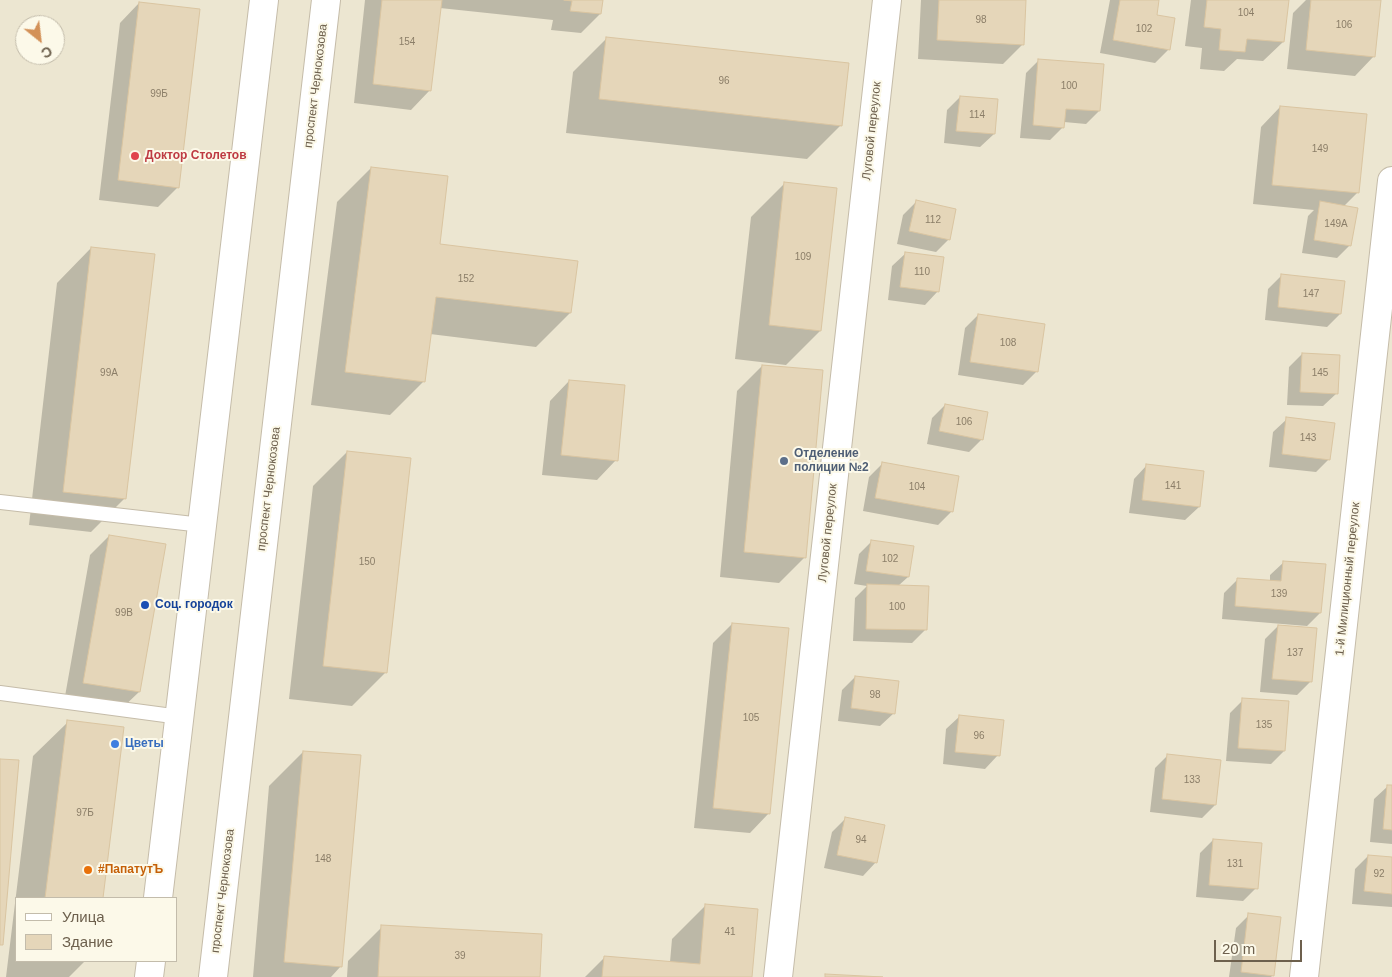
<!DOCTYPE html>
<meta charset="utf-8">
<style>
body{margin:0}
#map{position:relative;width:1392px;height:977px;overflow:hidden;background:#f8f5e3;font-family:Helvetica,sans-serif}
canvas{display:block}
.legend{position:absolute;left:15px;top:897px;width:162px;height:65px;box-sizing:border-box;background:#fcf9e9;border:1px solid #c3bcab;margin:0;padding:6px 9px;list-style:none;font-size:15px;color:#6d604d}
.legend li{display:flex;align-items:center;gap:10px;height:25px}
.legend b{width:25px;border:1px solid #c3bcab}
.north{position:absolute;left:15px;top:15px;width:50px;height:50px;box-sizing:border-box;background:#fcf9e9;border:1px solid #c3bcab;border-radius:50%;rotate:151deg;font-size:14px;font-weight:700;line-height:20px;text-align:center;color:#6d604d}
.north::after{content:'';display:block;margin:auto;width:18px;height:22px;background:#d39158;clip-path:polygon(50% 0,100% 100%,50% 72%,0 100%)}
.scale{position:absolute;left:1214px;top:940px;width:88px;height:22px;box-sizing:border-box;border:2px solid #6d604d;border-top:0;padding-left:6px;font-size:15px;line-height:18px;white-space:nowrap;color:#6d604d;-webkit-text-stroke:4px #fcf9e9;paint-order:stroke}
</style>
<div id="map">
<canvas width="1392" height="977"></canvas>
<ul class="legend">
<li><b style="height:6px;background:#fff"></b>Улица</li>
<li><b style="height:14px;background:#e5d6b9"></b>Здание</li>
</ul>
<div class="north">С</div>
<div class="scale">20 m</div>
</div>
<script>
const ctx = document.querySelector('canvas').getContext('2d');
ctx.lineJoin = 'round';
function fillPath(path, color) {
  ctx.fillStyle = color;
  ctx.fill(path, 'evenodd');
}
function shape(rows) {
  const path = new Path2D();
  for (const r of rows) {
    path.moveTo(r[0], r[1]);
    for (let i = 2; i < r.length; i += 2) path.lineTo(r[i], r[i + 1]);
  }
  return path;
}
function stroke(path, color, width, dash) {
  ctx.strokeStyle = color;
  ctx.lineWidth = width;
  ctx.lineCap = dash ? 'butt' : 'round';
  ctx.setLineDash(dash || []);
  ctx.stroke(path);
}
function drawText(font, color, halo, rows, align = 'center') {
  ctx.font = font + ' Helvetica,sans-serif';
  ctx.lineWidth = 4;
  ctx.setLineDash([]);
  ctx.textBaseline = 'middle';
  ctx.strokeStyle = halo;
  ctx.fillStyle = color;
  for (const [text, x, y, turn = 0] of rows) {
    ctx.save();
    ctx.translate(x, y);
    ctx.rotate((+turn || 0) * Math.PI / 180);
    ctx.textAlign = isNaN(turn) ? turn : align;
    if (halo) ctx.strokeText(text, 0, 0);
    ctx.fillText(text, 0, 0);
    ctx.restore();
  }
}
const residential = shape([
 [0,0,1392,0,1392,977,0,977],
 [25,25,55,25,55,55,25,55],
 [16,898,176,898,176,961,16,961]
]);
const shadow = shape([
 [365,0,602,0,600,14,581,33,551,30,553,20,440,8,430,90,411,110,354,103],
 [921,0,1025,0,1023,44,1003,64,918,59],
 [1110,0,1158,0,1155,16,1168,50,1155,63,1100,53],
 [1191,0,1288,0,1283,42,1263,61,1237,59,1224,71,1200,69,1202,48,1185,46],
 [1306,0,1373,0,1374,56,1355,76,1287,69,1293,13],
 [139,3,178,187,158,207,99,200,120,23],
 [607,38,841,125,807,159,566,133,573,72],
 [1039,60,1099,111,1086,124,1064,122,1063,127,1050,140,1020,138,1026,73],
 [960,97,994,134,980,147,944,143,947,110],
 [1280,107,1358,192,1344,206,1350,245,1337,258,1302,253,1308,216,1314,210,1253,204,1261,127],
 [371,168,438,245,570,313,536,347,430,334,424,381,390,415,311,405,337,202],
 [785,183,820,331,786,365,735,359,751,217],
 [917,201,949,239,936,252,897,244,903,215],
 [91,248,125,498,91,532,29,525,57,283],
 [906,253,938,291,925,305,888,300,892,266],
 [1282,275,1340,314,1327,327,1265,320,1268,289],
 [978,315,1036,372,1023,385,958,375,965,328],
 [1302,354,1337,393,1323,406,1287,405,1289,367],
 [762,366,804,558,779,583,720,577,737,391],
 [569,381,616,460,597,480,542,475,550,401],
 [945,405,982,439,969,452,927,444,932,418],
 [1287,419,1329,459,1316,472,1269,467,1273,432],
 [347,452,386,672,352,706,289,699,313,486],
 [882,464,958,477,951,512,938,525,863,511,869,477],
 [1147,465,1203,472,1199,507,1185,520,1129,513,1134,479],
 [109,536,139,692,119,711,64,702,90,555],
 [872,541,908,577,898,586,925,630,912,643,853,641,855,598,867,586,854,584,859,554],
 [1284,562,1320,613,1307,626,1222,619,1224,593,1237,580,1270,582,1270,575],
 [732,624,769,813,750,833,694,828,713,643],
 [1278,626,1310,682,1297,695,1260,692,1265,639],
 [855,677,894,713,880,726,838,721,842,690],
 [1243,700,1284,751,1271,764,1226,761,1230,713],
 [960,716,998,755,985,769,943,764,946,729],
 [68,722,123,728,102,898,16,898,16,961,85,961,69,977,6,977,33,756],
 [303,752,341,966,331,977,253,977,269,786],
 [1168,755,1215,805,1202,818,1150,812,1155,768],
 [1388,786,1392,786,1392,844,1370,842,1374,799],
 [845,819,876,862,863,876,824,868,832,832],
 [1213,840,1256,888,1243,901,1196,897,1200,853],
 [1368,856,1392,858,1392,907,1352,904,1355,869],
 [706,905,751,977,585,977,605,957,670,962,672,939],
 [1249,915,1273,975,1271,977,1229,977,1236,928],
 [382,927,538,977,347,977,348,961]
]);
const building = shape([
 [382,0,442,0,431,91,373,84,382,0],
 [564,0,603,0,601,14,570,11,572,1,564,0],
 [939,0,1026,0,1024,45,937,40,939,0],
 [1120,0,1159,0,1157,15,1175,18,1170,50,1113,40,1120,0],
 [1207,0,1289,0,1284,42,1247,39,1245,52,1219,50,1221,29,1204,27,1207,0],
 [1311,0,1381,0,1375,57,1306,50,1311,0],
 [139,2,200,9,179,188,118,180,139,2],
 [606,37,849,63,842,126,599,99,606,37],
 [1038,59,1104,64,1100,111,1066,109,1064,128,1033,125,1038,59],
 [960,96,998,99,995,134,956,131,960,96],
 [1280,106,1367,114,1359,193,1272,185,1280,106],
 [371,167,448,176,440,244,578,261,571,313,436,297,425,382,345,372,371,167],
 [784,182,837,188,821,331,769,325,784,182],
 [916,200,956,209,950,240,909,231,916,200],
 [1320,201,1358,208,1351,246,1314,240,1320,201],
 [91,247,155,254,126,499,63,492,91,247],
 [905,252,944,257,939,292,900,287,905,252],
 [1281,274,1345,281,1341,314,1278,307,1281,274],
 [978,314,1045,324,1038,372,970,362,978,314],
 [1302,353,1340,355,1338,394,1300,392,1302,353],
 [762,365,823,370,806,558,744,552,762,365],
 [569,380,625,385,618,461,561,455,569,380],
 [945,404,988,412,983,440,939,431,945,404],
 [1286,417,1335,423,1330,460,1282,454,1286,417],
 [347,451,411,458,387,673,323,666,347,451],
 [882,462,959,476,953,512,875,498,882,462],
 [1146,464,1204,471,1200,507,1142,500,1146,464],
 [109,535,166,544,140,692,83,683,109,535],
 [871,540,914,546,909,577,866,571,871,540],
 [1283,561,1326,564,1321,613,1235,606,1237,578,1281,581,1283,561],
 [867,584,929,586,927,630,866,629,867,584],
 [732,623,789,628,770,814,713,808,732,623],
 [1278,625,1317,628,1312,682,1272,679,1278,625],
 [855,676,899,681,895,714,851,708,855,676],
 [1242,698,1289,701,1285,751,1238,748,1242,698],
 [959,715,1004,720,1000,756,955,752,959,715],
 [67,720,124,727,103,898,45,898,67,720],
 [303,751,361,755,342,967,284,962,303,751],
 [1167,754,1221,760,1216,805,1162,799,1167,754],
 [0,759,19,760,3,945,0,945,0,759],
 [1387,785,1392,785,1392,830,1383,829,1387,785],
 [845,817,885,825,877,863,837,855,845,817],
 [1213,839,1262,843,1258,889,1209,885,1213,839],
 [1368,855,1392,857,1392,894,1364,891,1368,855],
 [705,904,758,909,752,977,602,977,604,956,700,964,705,904],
 [1248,913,1281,917,1274,976,1241,972,1248,913],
 [381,925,542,934,540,977,378,977,381,925],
 [825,974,883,977,825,977,825,974]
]);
const service = shape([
 [0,502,202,525],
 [0,693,180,717]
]);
const minor = shape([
 [778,977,887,0],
 [1304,977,1392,181]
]);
const tertiary = shape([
 [158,898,264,0],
 [149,977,151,961],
 [213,977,326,0]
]);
const markers = [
 [135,156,5,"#e0444e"],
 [784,461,5,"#5c6f8a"],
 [145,605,5,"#1a4fb4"],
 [115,744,5,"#3f7fe0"],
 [88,870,5,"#e8710a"]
];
const numberNames = [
 ["104",1246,13],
 ["98",981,20],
 ["106",1344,25],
 ["102",1144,29],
 ["154",407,42],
 ["96",724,81],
 ["100",1069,86],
 ["99Б",159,94],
 ["114",977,115],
 ["149",1320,149],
 ["112",933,220],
 ["149А",1336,224],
 ["109",803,257],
 ["110",922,272],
 ["152",466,279],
 ["147",1311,294],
 ["108",1008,343],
 ["99А",109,373],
 ["145",1320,373],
 ["106",964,422],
 ["143",1308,438],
 ["141",1173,486],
 ["104",917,487],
 ["102",890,559],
 ["150",367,562],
 ["139",1279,594],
 ["100",897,607],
 ["99В",124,613],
 ["137",1295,653],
 ["98",875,695],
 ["105",751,718],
 ["135",1264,725],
 ["96",979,736],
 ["133",1192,780],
 ["97Б",85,813],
 ["94",861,840],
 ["148",323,859],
 ["131",1235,864],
 ["92",1379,874],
 ["41",730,932],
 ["39",460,956]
];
const streetNames = [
 ["проспект Чернокозова",316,86,-83],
 ["Луговой переулок",872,131,-84],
 ["проспект Чернокозова",269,489,-83],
 ["Луговой переулок",828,533,-84],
 ["1-й Милиционный переулок",1348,579,-84],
 ["проспект Чернокозова",223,891,-83]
];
const healthNames = [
 ["Доктор Столетов",145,156]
];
const serviceNames = [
 ["Отделение",794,454],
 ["полиции №2",794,468]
];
const transitNames = [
 ["Соц. городок",155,605]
];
const shopNames = [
 ["Цветы",125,744]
];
const foodNames = [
 ["#ПапатутЪ",98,870]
];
fillPath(residential, '#ece6d1');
fillPath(shadow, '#0003');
fillPath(building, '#e5d6b9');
stroke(building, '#dac5a1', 1);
stroke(service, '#c5bca9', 16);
stroke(minor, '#c5bca9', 30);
stroke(tertiary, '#c5bca9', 30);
stroke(service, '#fff', 14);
stroke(minor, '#fff', 28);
stroke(tertiary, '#fff', 28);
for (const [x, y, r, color] of markers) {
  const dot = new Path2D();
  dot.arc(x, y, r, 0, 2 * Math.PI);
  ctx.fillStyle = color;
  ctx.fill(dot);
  stroke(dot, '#fcf9e9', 2);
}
drawText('10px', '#8b7e68', null, numberNames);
drawText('12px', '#6d604d', '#fcf9e9', streetNames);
drawText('bold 12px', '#be3a42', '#fcf9e9', healthNames, 'left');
drawText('bold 12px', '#4e5e75', '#fcf9e9', serviceNames, 'left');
drawText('bold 12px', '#164399', '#fcf9e9', transitNames, 'left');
drawText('bold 12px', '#366cbe', '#fcf9e9', shopNames, 'left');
drawText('bold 12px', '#c56008', '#fcf9e9', foodNames, 'left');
</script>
